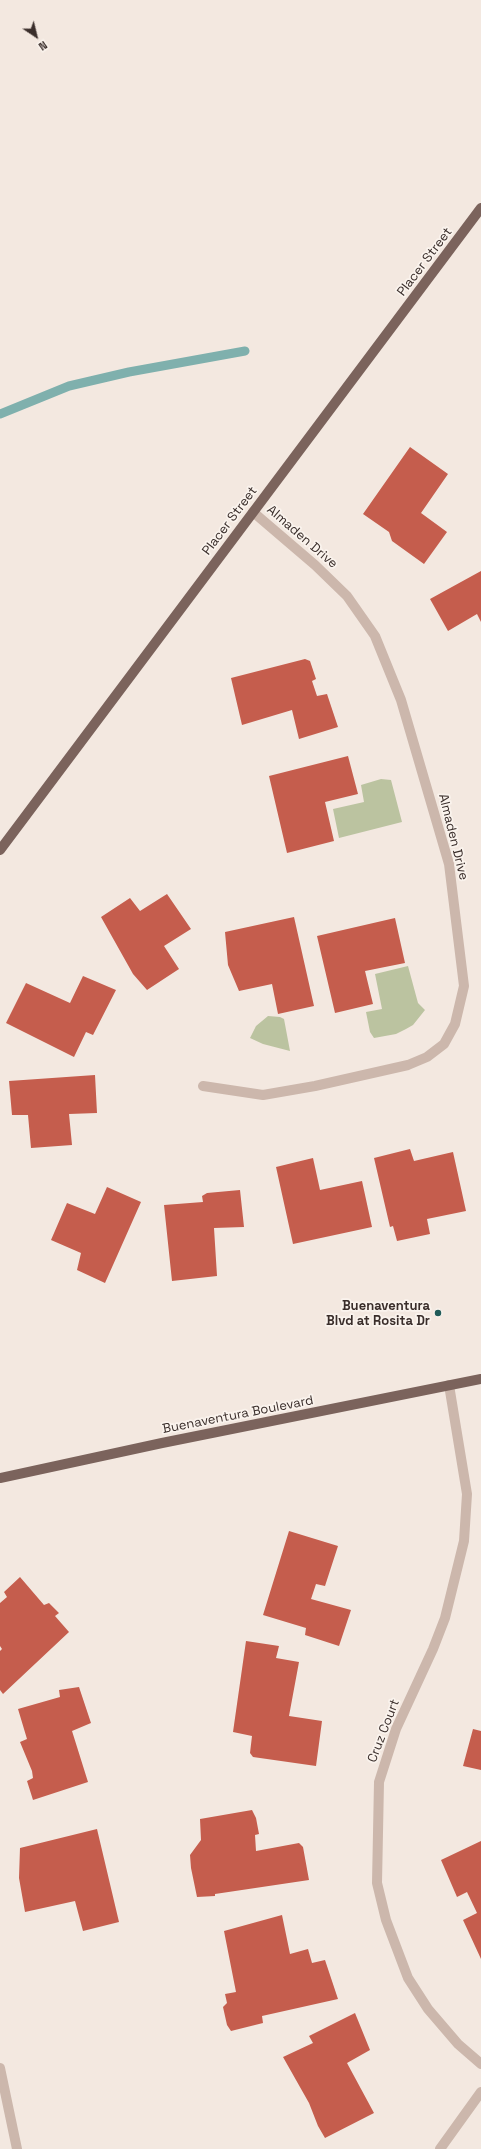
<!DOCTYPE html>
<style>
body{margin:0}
#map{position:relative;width:481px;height:2149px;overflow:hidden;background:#f3e8e0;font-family:"Space Grotesk",sans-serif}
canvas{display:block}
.north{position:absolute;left:16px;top:16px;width:40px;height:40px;-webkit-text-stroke:3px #faf3ed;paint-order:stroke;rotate:145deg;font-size:11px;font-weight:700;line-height:16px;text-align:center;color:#3a2e2b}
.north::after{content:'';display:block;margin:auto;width:14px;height:18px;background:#3a2e2b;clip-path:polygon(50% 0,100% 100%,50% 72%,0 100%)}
</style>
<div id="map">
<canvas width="481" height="2149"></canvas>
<div class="north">N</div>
</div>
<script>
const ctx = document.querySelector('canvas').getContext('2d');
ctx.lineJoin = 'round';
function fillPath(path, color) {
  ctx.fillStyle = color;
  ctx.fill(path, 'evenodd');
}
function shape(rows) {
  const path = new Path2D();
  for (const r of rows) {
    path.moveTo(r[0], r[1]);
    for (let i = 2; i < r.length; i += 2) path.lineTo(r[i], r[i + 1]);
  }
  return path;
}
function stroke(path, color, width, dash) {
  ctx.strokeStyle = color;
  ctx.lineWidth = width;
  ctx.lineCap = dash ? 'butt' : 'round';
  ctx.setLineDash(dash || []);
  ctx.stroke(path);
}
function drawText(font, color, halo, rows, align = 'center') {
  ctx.font = font + ' "Space Grotesk",sans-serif';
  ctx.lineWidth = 3.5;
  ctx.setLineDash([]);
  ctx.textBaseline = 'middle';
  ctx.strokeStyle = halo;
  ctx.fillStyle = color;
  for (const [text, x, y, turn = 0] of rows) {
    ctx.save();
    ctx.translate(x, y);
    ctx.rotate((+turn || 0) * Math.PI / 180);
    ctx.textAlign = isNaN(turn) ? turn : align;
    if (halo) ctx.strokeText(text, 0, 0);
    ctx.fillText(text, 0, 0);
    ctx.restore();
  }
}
const green = shape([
 [381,779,391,780,402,822,339,838,333,809,364,802,361,785],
 [408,966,418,1003,425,1010,413,1025,406,1029,396,1034,374,1038,370,1032,366,1012,382,1009,375,974],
 [268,1016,280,1017,284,1019,290,1051,263,1044,250,1038,256,1026]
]);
const stream = shape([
 [0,414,69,386,129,372,245,351]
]);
const building = shape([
 [410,447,448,474,421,513,447,532,424,564,392,541,389,532,363,514],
 [481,571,481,622,477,614,448,631,430,599],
 [305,659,310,661,316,679,312,681,317,696,327,694,338,727,299,739,292,710,242,725,231,678],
 [348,756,358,794,325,802,334,841,287,853,269,776],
 [167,894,191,929,164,946,179,969,147,990,133,974,101,917,130,898,140,911],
 [294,917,314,1006,278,1014,272,984,239,991,228,965,225,932],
 [395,918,405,963,365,971,373,1004,335,1013,317,936],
 [83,976,116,990,93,1035,86,1032,74,1057,6,1023,26,983,70,1003],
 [95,1075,97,1113,69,1114,72,1145,31,1148,28,1115,12,1115,9,1081],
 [410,1149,414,1161,453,1152,466,1211,427,1219,430,1234,397,1241,393,1226,390,1227,374,1158],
 [313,1158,320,1190,362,1181,372,1227,293,1244,276,1167],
 [107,1187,141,1202,105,1283,77,1270,81,1253,51,1240,67,1203,95,1214],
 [240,1190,244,1227,214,1228,217,1276,172,1281,164,1205,203,1202,202,1196,207,1193],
 [289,1531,338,1546,325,1586,316,1584,311,1599,351,1610,339,1646,305,1635,306,1628,263,1615],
 [20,1577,44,1605,49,1603,59,1613,55,1616,69,1632,3,1694,0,1690,0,1651,2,1649,0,1646,0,1603,7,1597,4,1592],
 [246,1641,279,1646,276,1658,299,1662,289,1716,322,1721,316,1766,253,1757,250,1753,252,1736,233,1732],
 [79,1687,91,1723,72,1731,88,1782,33,1800,27,1781,33,1778,32,1771,20,1742,27,1739,18,1709,60,1697,59,1690],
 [473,1729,481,1731,481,1770,463,1766],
 [252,1810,256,1818,259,1834,255,1835,256,1851,299,1843,303,1847,309,1880,215,1894,215,1896,197,1897,191,1868,190,1855,201,1840,200,1819],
 [97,1829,119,1922,83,1931,75,1901,25,1912,19,1878,20,1848],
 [481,1841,481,1959,463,1920,477,1913,467,1892,457,1897,441,1860],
 [282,1915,290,1954,308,1949,312,1963,325,1960,338,1999,262,2016,263,2023,231,2031,227,2025,223,2007,227,2003,225,1994,236,1992,224,1931],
 [355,2013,370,2050,347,2063,374,2113,325,2138,318,2126,309,2103,283,2057,313,2043,309,2036]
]);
const minor = shape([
 [203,1086,263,1095,315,1086,408,1065,427,1057,444,1044,455,1024,464,986,449,864,401,700,375,636,347,596,315,565,253,512],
 [449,1385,467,1494,464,1541,445,1618,433,1649,396,1729,379,1782,377,1883,386,1920,408,1978,428,2009,458,2044,481,2064],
 [0,2068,17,2149],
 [440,2149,481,2092]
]);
const major = shape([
 [0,850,481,208],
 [0,1478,162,1443,481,1379]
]);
const markers = [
 [438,1313,4,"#205b59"]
];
const streetNames = [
 ["Placer Street",425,262,-53],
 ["Placer Street",230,521,-53],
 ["Almaden Drive",302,537,41],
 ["Almaden Drive",453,837,76],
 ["Buenaventura Boulevard",238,1415,-11],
 ["Cruz Court",384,1731,-69]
];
const poiNames = [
 ["Buenaventura",430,1306],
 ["Blvd at Rosita Dr",430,1321]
];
fillPath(green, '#bbc3a0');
stroke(stream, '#7fb0ad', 9);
fillPath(building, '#c55d4d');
stroke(minor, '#ccb7ac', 10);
stroke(major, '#7b635c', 10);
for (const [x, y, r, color] of markers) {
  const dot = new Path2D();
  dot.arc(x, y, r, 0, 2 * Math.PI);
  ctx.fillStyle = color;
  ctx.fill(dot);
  stroke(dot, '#faf3ed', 1.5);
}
drawText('13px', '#3a2e2b', '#faf3ed', streetNames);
drawText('bold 13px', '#3a2e2b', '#faf3ed', poiNames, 'right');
</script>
